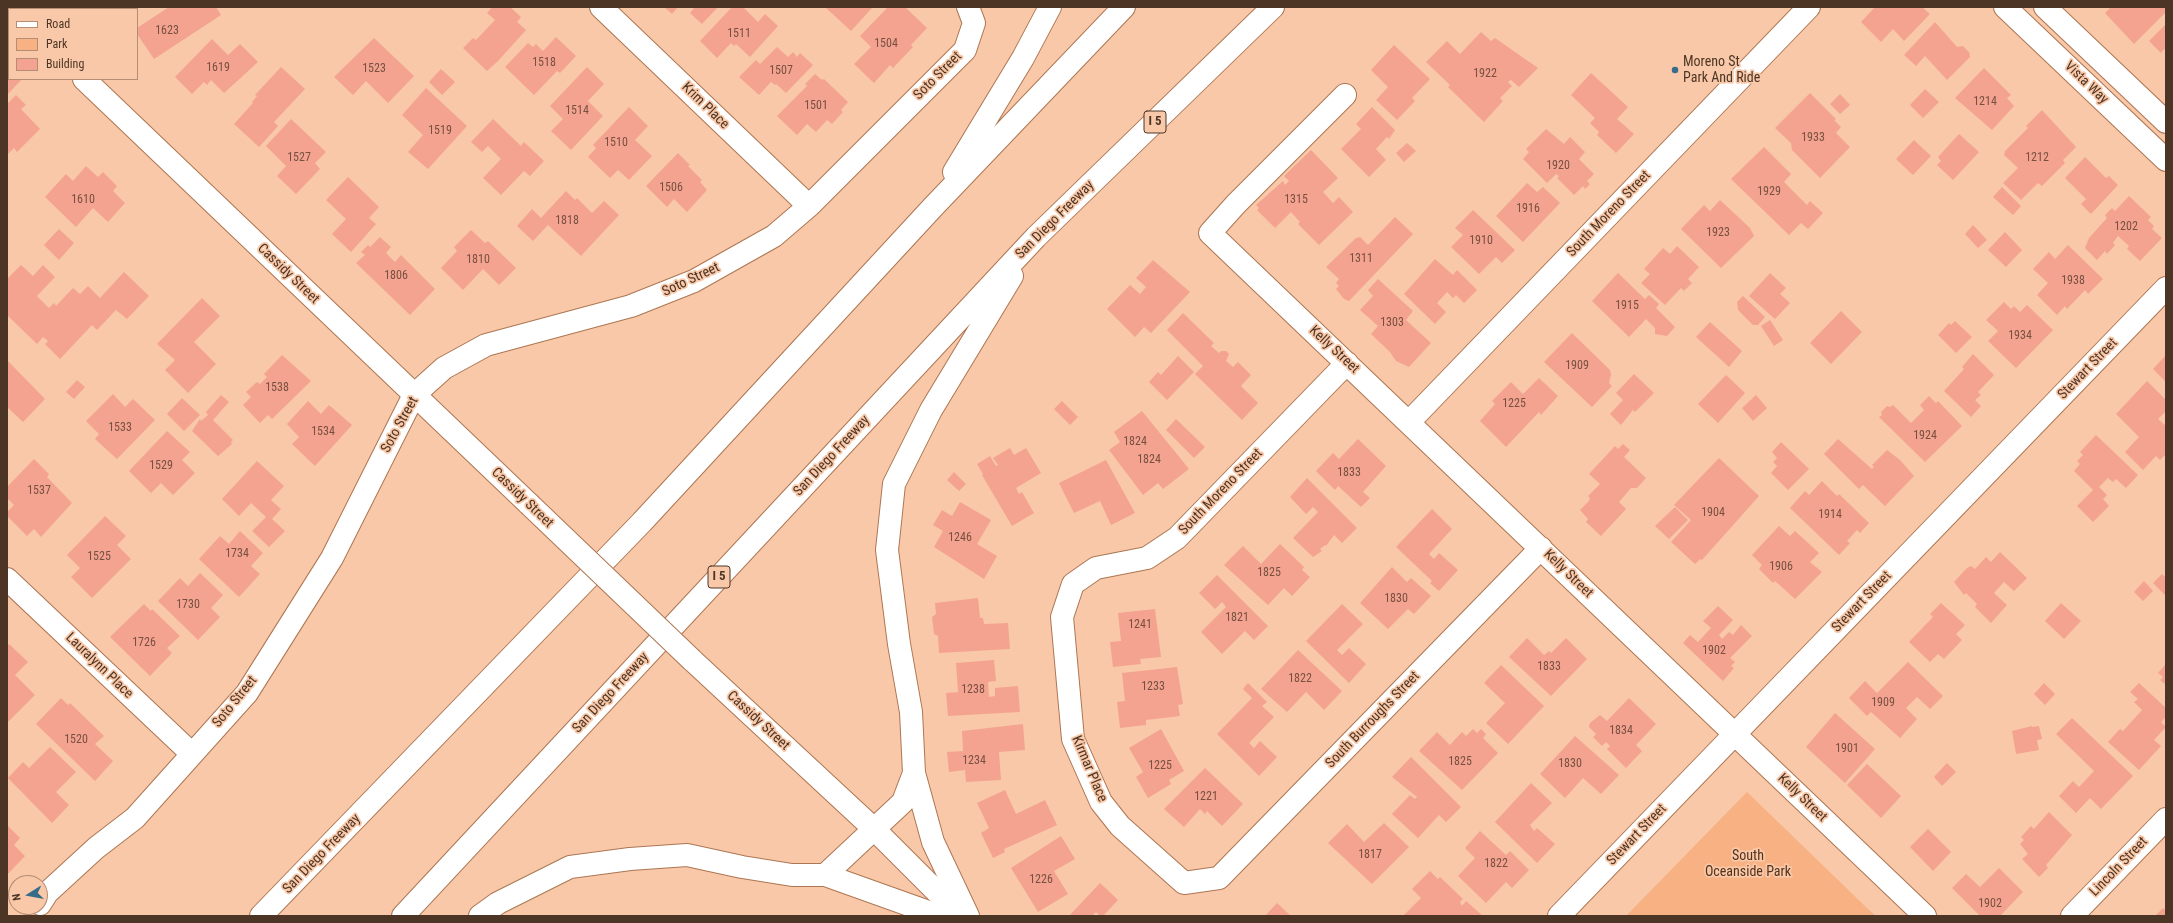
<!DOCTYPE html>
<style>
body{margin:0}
#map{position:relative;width:2173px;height:923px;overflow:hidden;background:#f8c8a9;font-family:"Roboto Condensed",sans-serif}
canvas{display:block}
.frame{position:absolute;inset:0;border:8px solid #4d3525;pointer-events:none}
.legend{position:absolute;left:8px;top:8px;width:130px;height:72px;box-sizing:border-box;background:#f8c8a9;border:1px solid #b48d74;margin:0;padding:5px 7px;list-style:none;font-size:12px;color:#4d3525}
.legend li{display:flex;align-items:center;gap:8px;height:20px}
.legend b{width:20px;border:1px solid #b48d74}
.north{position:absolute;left:8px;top:875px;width:40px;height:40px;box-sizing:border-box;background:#f8c8a9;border:1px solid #b48d74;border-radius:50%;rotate:259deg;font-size:11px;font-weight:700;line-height:16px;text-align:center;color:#4d3525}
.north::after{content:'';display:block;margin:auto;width:14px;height:18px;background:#376c88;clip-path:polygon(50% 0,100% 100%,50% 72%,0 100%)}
</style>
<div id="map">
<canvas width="2173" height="923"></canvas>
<div class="frame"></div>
<ul class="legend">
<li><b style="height:5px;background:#fff"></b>Road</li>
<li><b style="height:11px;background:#f7b183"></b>Park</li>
<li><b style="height:11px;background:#f4a390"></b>Building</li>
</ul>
<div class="north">N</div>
</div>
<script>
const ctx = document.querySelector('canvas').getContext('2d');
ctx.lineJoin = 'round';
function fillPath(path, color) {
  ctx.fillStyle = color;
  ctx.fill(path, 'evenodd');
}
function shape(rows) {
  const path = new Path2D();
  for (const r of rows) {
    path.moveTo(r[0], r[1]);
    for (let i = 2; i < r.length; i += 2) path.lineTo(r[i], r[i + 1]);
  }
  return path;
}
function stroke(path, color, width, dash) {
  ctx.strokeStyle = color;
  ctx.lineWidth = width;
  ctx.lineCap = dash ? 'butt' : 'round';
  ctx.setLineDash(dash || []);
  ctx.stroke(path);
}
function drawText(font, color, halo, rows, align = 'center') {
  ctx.font = font + ' "Roboto Condensed",sans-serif';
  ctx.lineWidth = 3.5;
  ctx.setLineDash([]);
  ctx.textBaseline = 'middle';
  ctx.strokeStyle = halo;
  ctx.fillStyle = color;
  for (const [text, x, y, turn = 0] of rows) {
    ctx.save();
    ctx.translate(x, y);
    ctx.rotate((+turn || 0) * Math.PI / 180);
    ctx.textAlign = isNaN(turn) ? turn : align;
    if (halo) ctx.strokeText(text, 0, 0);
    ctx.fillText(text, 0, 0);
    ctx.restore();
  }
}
const green = shape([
 [1747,792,1868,909,1876,916,1626,916]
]);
const building = shape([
 [169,7,216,7,221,15,154,59,137,34,137,28],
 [492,7,510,7,521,17,517,22,526,30,498,61,487,71,463,48,473,38,476,40,495,20,487,13],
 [664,7,678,7,672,14],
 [693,7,718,7,702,24,690,13,694,8],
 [732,7,743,7,758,22,765,14,778,26,750,57,736,44,734,46,731,43,717,58,700,41],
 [825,7,871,7,872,8,851,31],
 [888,7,905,7,927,28,911,45,913,47,893,68,890,65,874,83,854,64,871,47,860,36],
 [1875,7,1922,7,1930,14,1904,41,1893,29,1881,42,1861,22],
 [2111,7,2165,7,2166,12,2134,44,2105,13],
 [1935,22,1957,47,1963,46,1969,52,1970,57,1947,80,1925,56,1916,66,1904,55],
 [2166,24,2166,51,2164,49,2161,53,2149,41],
 [1481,32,1491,41,1495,38,1538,68,1519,87,1511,80,1508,82,1512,86,1500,98,1503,101,1484,122,1448,87,1450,85,1426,62,1447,41,1460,54],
 [556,37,576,56,560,73,557,71,534,95,505,67,528,43,533,47,536,44,543,51],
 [374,38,414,76,388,103,366,81,353,95,334,77],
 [212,39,228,55,240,44,258,62,224,93,211,80,207,85,204,82,192,94,175,77],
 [1394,45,1430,79,1412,98,1415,101,1397,120,1376,100,1388,87,1371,70],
 [777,47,788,57,793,52,797,57,800,53,813,65,786,93,776,84,775,85,771,82,759,95,739,77,756,60,760,64],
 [7,65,9,67,9,79,22,79,7,95],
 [281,67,305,89,274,122,278,126,259,147,234,124,253,103,252,102,257,96,255,95],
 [587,67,604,84,588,101,603,116,571,150,551,131,563,119,550,106],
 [1984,68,2011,95,2007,98,2014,106,1992,130,1955,98],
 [441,69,455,82,442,95,429,82],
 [1591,73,1628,107,1617,119,1634,134,1616,153,1597,135,1599,132,1590,123,1595,118,1571,95],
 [815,74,822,80,824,79,848,102,841,110,843,112,832,124,827,120,816,132,807,124,797,135,777,116,807,86,805,84],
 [426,88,467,126,428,169,408,152,423,135,402,115],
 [1925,89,1939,102,1923,118,1910,105],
 [1810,93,1836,119,1834,120,1841,127,1836,133,1850,147,1820,178,1792,150,1791,143,1775,128],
 [1840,94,1850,105,1840,114,1830,104],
 [16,95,26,105,21,109,40,129,17,152,14,148,7,155,7,104],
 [629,107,648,126,635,140,652,156,629,180,618,170,610,178,588,157,596,148,593,145],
 [1372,107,1395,130,1389,139,1387,137,1376,149,1386,160,1369,177,1341,149,1361,129,1356,124],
 [2042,110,2076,147,2063,160,2065,163,2042,186,2038,183,2021,200,2003,183,2018,168,2004,155,2005,151,2028,128,2026,126],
 [291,119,326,152,315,163,320,169,296,194,277,176,286,166,266,146],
 [493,119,521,146,524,142,544,161,530,176,524,171,501,195,483,178,501,159,488,146,482,152,471,142],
 [1546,129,1564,144,1570,137,1585,152,1579,159,1594,174,1587,181,1590,184,1585,189,1583,186,1574,195,1557,178,1559,176,1556,174,1547,183,1523,159,1529,152,1526,149],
 [1959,134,1979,152,1953,180,1937,165,1941,161,1938,157],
 [1914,140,1931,156,1913,175,1896,159],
 [1407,143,1416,151,1404,162,1396,153],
 [1764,147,1791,174,1784,182,1807,205,1810,201,1823,213,1808,229,1801,223,1789,235,1731,179],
 [1311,150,1338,178,1323,192,1333,203,1339,197,1353,212,1319,245,1298,224,1300,222,1291,212,1275,228,1257,210,1259,208,1256,205,1283,181,1285,185,1289,181,1284,176],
 [678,153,690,165,688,166,702,180,700,182,707,190,687,212,674,199,667,207,646,186],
 [2085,157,2106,178,2109,176,2118,185,2091,214,2081,204,2086,199,2065,178],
 [86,166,98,177,103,172,117,186,113,191,125,203,108,222,93,208,76,227,45,197,66,174,73,181],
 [348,177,379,207,369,218,376,224,351,252,332,234,346,219,326,200],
 [1527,183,1537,192,1543,187,1560,203,1523,242,1496,216],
 [2002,187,2021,206,2013,215,1993,197],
 [566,191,575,200,577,198,592,213,604,201,619,215,581,256,548,225,533,241,517,226,532,209,541,218],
 [2129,196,2151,217,2148,220,2154,226,2152,229,2162,238,2140,261,2127,249,2129,246,2118,236,2113,243,2115,245,2107,254,2105,251,2097,260,2085,248,2089,238,2107,218,2105,215,2112,208,2115,211],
 [1720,200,1750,228,1754,236,1721,268,1681,229,1704,205,1710,211],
 [1473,210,1515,250,1502,263,1496,257,1479,274,1451,247,1463,235,1455,228],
 [1395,217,1413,234,1349,301,1344,299,1336,289,1339,286,1336,283,1339,279,1326,267,1356,238,1360,237,1368,245],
 [1973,225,1987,240,1978,248,1965,234],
 [59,229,74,243,59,260,44,245],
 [471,230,485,243,488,241,516,268,499,285,483,269,463,290,441,268,457,251,454,247],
 [2005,232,2022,250,2006,267,1988,250],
 [380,237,391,247,386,253,395,262,401,255,435,289,410,315,356,263,365,255,361,252,368,245,370,247],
 [2068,245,2103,279,2088,294,2085,290,2067,309,2065,306,2057,315,2037,295,2048,283,2033,269,2049,252,2055,259],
 [1677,246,1699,267,1688,279,1692,283,1684,291,1681,288,1665,305,1641,283,1650,274,1644,269,1663,248,1670,254],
 [1435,259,1453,275,1457,270,1477,290,1464,303,1456,295,1453,298,1447,292,1437,303,1446,312,1435,324,1404,294],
 [1153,260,1190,292,1151,333,1144,327,1135,337,1107,309,1130,285,1140,294,1146,287,1136,278],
 [21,265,33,276,43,265,55,277,37,296,49,308,54,303,56,306,73,288,80,294,88,286,100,298,124,272,149,296,127,319,116,310,97,330,92,325,60,359,45,344,48,341,43,337,37,344,7,315,7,277,8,278],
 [1618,273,1645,299,1649,295,1659,304,1656,308,1675,327,1667,336,1655,334,1655,328,1646,319,1629,337,1592,301],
 [1770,273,1786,288,1780,294,1790,303,1775,319,1749,296],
 [1378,279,1413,311,1406,320,1431,343,1409,367,1396,361,1390,352,1371,334,1378,326,1360,310,1373,296,1368,290],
 [1743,296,1765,317,1758,325,1753,325,1738,310,1737,302],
 [202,298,220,316,194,342,216,364,188,393,165,370,175,360,157,344],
 [2004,302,2011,309,2014,306,2020,312,2027,305,2053,330,2016,368,1988,341,1998,331,1986,320],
 [1841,311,1862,332,1831,364,1810,343],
 [1183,313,1214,343,1211,346,1219,353,1221,351,1226,351,1229,354,1226,361,1233,367,1238,362,1251,375,1241,386,1258,403,1242,420,1195,374,1203,366,1167,330],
 [1770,320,1783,340,1774,346,1761,326],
 [1955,321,1972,337,1956,353,1938,335,1949,323,1951,325],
 [1710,322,1742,351,1729,367,1696,337],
 [1572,333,1610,370,1611,375,1609,383,1612,386,1592,407,1544,362],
 [1973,354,1994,375,1978,392,1981,395,1975,400,1981,406,1971,417,1944,391,1964,369,1962,367],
 [282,355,311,381,272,419,268,415,260,423,243,405,251,397,246,392,257,382,260,384,267,377,264,374],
 [2166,355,2166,382,2153,369],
 [1178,356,1194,372,1167,400,1149,382,1158,372,1161,375],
 [7,360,45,399,23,422,7,407],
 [1634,374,1654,393,1635,412,1633,410,1621,425,1610,414,1623,400,1616,393],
 [1726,375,1745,393,1718,423,1698,404],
 [1539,378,1558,396,1541,415,1539,412,1506,447,1480,421,1495,404,1492,401,1511,382,1523,394],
 [77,380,85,387,74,399,66,392],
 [2147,381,2166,400,2166,411,2158,419,2166,426,2166,454,2160,460,2156,456,2143,470,2125,452,2139,437,2116,414],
 [113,394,125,407,133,399,155,420,117,459,95,439,99,434,86,421],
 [221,395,229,402,213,420,233,440,231,442,232,444,218,456,192,431,200,419,201,421,208,415,206,412],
 [1756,395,1767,408,1753,421,1742,408],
 [1929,396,1936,403,1938,401,1962,426,1925,462,1879,417,1882,415,1881,412,1887,406,1890,407,1893,405,1911,423,1924,410,1920,405],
 [182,398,200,415,184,431,167,414],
 [308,401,321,414,329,405,352,425,315,466,292,444,299,437,287,424],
 [1062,401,1078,417,1070,425,1054,409],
 [1142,411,1189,469,1163,489,1158,483,1143,495,1109,450,1120,442,1114,432],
 [1176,419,1205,447,1194,458,1166,430],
 [167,431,190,452,182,460,195,473,173,495,161,483,151,493,129,471],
 [2096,435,2138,475,2126,488,2116,479,2113,482,2108,478,2099,487,2107,495,2103,499,2109,506,2093,522,2077,506,2093,490,2074,471,2080,464,2077,461,2083,455,2080,452],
 [1358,439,1386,466,1363,492,1370,498,1361,507,1338,486,1335,490,1316,471,1333,453,1339,459],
 [1838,439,1872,469,1874,467,1872,465,1887,450,1900,460,1914,476,1885,506,1863,485,1859,489,1824,454],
 [1781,442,1809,469,1788,490,1771,473,1777,466,1773,462,1777,458,1772,452],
 [1623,444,1630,450,1624,457,1646,478,1637,488,1631,488,1619,502,1626,509,1601,536,1586,522,1588,519,1580,510,1589,501,1590,498,1588,496,1600,484,1589,474,1615,446,1618,449],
 [1010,448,1014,455,1026,448,1041,473,1016,488,1019,494,1022,492,1034,513,1012,526,982,475,983,474,977,464,990,456,996,466,998,465,993,458],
 [1719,458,1759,496,1702,560,1700,559,1695,564,1671,542,1691,520,1674,505],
 [34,459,49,474,47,477,72,503,41,537,34,529,27,536,7,516,7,512,14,505,7,498,7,487],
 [1106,460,1135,513,1111,525,1100,501,1074,513,1059,483],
 [257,461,284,486,271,500,281,509,272,519,285,531,269,547,252,531,266,517,251,503,239,516,222,499],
 [954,472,966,484,959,491,947,480],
 [1307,478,1357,528,1342,543,1334,535,1326,546,1325,545,1320,549,1322,551,1313,557,1293,538,1318,512,1313,507,1306,514,1290,497],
 [1822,481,1837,496,1839,494,1869,523,1860,533,1857,530,1847,541,1850,543,1839,555,1790,508,1805,491,1809,495],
 [960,502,991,520,977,544,997,556,984,579,934,547,943,531,933,525,942,510,952,516],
 [1675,507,1688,520,1669,539,1655,526],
 [1432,509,1452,529,1429,554,1434,559,1439,553,1458,570,1439,591,1430,583,1432,581,1396,547],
 [105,516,126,536,117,545,131,559,92,598,71,577,80,568,67,555],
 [1779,526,1790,536,1795,531,1819,553,1810,562,1822,572,1795,599,1775,581,1773,583,1759,569,1762,565,1752,555],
 [240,531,263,553,251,566,260,574,239,597,199,559,220,536,229,544],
 [1280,544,1304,567,1302,570,1310,577,1292,596,1284,588,1268,605,1224,565,1243,546,1261,564],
 [2000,552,2027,578,2014,591,2004,582,1994,593,2007,605,1991,623,1975,607,1977,604,1966,593,1964,595,1954,582,1967,568,1971,566,1975,569,1986,557,1991,562],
 [1392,567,1407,582,1411,578,1431,596,1414,614,1408,609,1388,629,1360,603],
 [200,573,223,595,211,608,220,617,198,640,158,601,180,578,188,586],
 [2162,574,2166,578,2166,596,2153,583],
 [1217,575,1268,626,1254,640,1245,631,1222,654,1201,632,1226,607,1222,602,1215,609,1199,593],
 [2144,581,2153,591,2143,601,2134,592],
 [978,598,980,618,983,618,984,624,1008,623,1010,649,939,653,938,636,934,634,932,617,936,614,935,603],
 [1941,603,1965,625,1956,634,1962,640,1944,659,1938,654,1930,662,1909,642,1933,617,1930,614],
 [2061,603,2081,621,2064,639,2045,621],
 [144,604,151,611,152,609,180,636,167,648,172,653,150,676,110,637],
 [1342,604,1363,624,1337,650,1342,655,1349,648,1366,664,1349,683,1306,641],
 [1718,606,1733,620,1719,635,1722,639,1729,632,1733,635,1741,625,1752,636,1730,658,1735,662,1731,666,1734,668,1723,681,1683,643,1690,635,1698,642,1711,628,1703,621],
 [1155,609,1161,657,1140,659,1141,664,1113,667,1110,642,1121,641,1118,613],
 [1527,638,1544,655,1549,651,1551,653,1566,638,1587,659,1551,696,1509,657],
 [9,644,28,662,15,675,35,695,7,723,7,647],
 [1298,650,1342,691,1324,710,1306,692,1287,712,1261,689],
 [994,660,996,681,988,682,989,697,995,696,995,688,1018,686,1020,712,948,716,946,693,958,692,956,663],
 [1908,662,1943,696,1930,709,1917,697,1906,708,1917,719,1900,738,1871,712,1867,716,1849,698,1865,681,1877,693],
 [1501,665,1544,706,1508,744,1486,723,1505,703,1484,683],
 [2165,665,2166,666,2166,685,2160,680,2163,677,2158,673],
 [1177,667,1183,704,1178,705,1180,716,1146,720,1146,725,1120,728,1117,702,1125,701,1122,673],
 [1248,683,1267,702,1262,706,1274,717,1249,743,1254,748,1260,741,1277,757,1259,776,1217,734,1252,698,1243,689],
 [2044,683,2055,694,2045,705,2034,694],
 [2139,683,2166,708,2166,717,2161,722,2166,727,2154,740,2161,746,2139,770,2108,742,2120,729,2123,731,2142,710,2134,702,2138,699,2130,692],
 [61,698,68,705,70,703,104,736,95,744,113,761,95,781,36,724],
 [1629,698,1656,724,1636,745,1642,751,1626,768,1607,749,1610,746,1606,742,1602,746,1593,737,1596,734,1589,727,1590,723,1600,715,1607,721],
 [1835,713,1875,749,1845,783,1806,747],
 [2072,718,2133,776,2101,809,2090,798,2076,813,2059,796,2073,781,2079,787,2094,771,2056,734],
 [1023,724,1025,750,999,752,1001,780,966,782,965,770,949,772,947,752,963,751,962,731],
 [2032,726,2032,727,2039,726,2042,739,2037,740,2039,750,2016,754,2012,731],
 [1161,729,1184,771,1169,780,1171,784,1148,798,1136,777,1143,772,1129,748],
 [1473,729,1477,733,1481,729,1486,734,1483,738,1498,753,1462,790,1419,751,1437,732,1450,745,1462,732,1466,736],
 [1575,736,1619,775,1601,794,1583,778,1565,798,1540,774],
 [50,747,76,772,56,792,69,805,52,823,8,778,23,762,29,768],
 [1411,757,1461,807,1446,822,1439,815,1418,838,1392,814,1410,795,1415,799,1417,797,1392,777],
 [1947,763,1956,772,1942,786,1934,777],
 [1867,764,1901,796,1881,818,1847,785],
 [1205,768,1243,804,1222,826,1207,811,1205,814,1200,809,1184,827,1164,809],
 [1531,783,1552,803,1530,825,1534,831,1537,828,1555,844,1537,863,1495,822],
 [1005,790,1016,814,1045,800,1057,825,1004,849,1005,852,993,858,981,833,989,828,977,803],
 [2049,812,2072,835,2046,865,2048,868,2039,877,2022,859,2028,854,2020,844,2024,840,2021,837,2031,826,2034,829],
 [1384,823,1409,847,1372,884,1328,843,1347,824,1364,842],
 [7,825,20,838,14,845,25,856,7,875],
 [1928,829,1951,852,1933,871,1910,847],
 [1480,831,1506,855,1510,851,1529,870,1512,888,1506,882,1486,903,1458,876,1475,858,1465,848],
 [1061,836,1075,859,1054,871,1068,894,1038,912,1011,868],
 [1999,868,2023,892,2000,916,1980,916,1952,888,1966,874,1980,887],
 [1430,871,1438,879,1440,877,1463,899,1460,902,1462,906,1466,901,1483,916,1406,916,1404,915,1421,898,1412,889],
 [1100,883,1118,900,1103,916,1100,916,1096,912,1092,916,1069,916],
 [1277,903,1291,916,1265,916],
 [2163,908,2166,911,2166,916,2155,916]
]);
const minor = shape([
 [601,7,809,206],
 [1345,95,1236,204,1210,233,1925,916],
 [1347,363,1177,538,1147,558,1096,568,1073,584,1062,617,1073,739,1101,802,1120,826,1184,883,1219,878,1541,548],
 [1409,422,1809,7],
 [7,579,191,753],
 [40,904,47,893,96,848,135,818,247,693,332,558,414,395,444,368,486,345,631,306,694,281,774,236,809,206,965,50,974,23,968,7],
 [1559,916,2166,288],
 [2072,916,2166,819]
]);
const major = shape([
 [9,7,11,9],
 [2005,7,2166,160],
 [2045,7,2166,122],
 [84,79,529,504],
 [692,660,874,829,961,916]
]);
const highway = shape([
 [954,172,1023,58,1050,7],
 [914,773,933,842,968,916],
 [825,875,903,802,914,773,911,712,899,644,887,550,894,484,931,410,1012,276],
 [261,916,642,522,933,207,1124,7],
 [403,916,1036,237,1273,7],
 [480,916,498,903,570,867,630,859,687,855,742,867,792,875,825,875,940,916]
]);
const majorBridge = shape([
 [529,504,692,660]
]);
const markers = [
 [1675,70,4,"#376c88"]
];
const numberNames = [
 ["1623",167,31],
 ["1511",739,34],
 ["1504",886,44],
 ["1518",544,63],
 ["1619",218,68],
 ["1523",374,69],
 ["1507",781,71],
 ["1922",1485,74],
 ["1214",1985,102],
 ["1501",816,106],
 ["1514",577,111],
 ["1519",440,131],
 ["1933",1813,138],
 ["1510",616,143],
 ["1527",299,158],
 ["1212",2037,158],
 ["1920",1558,166],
 ["1506",671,188],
 ["1929",1769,192],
 ["1610",83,200],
 ["1315",1296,200],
 ["1916",1528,209],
 ["1818",567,221],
 ["1202",2126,227],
 ["1923",1718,233],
 ["1910",1481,241],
 ["1311",1361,259],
 ["1810",478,260],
 ["1806",396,276],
 ["1938",2073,281],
 ["1915",1627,306],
 ["1303",1392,323],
 ["1934",2020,336],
 ["1909",1577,366],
 ["1538",277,388],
 ["1225",1514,404],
 ["1533",120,428],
 ["1534",323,432],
 ["1924",1925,436],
 ["1824",1135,442],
 ["1824",1149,460],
 ["1529",161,466],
 ["1833",1349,473],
 ["1537",39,491],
 ["1904",1713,513],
 ["1914",1830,515],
 ["1246",960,538],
 ["1734",237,554],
 ["1525",99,557],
 ["1906",1781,567],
 ["1825",1269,573],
 ["1830",1396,599],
 ["1730",188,605],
 ["1821",1237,618],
 ["1241",1140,625],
 ["1726",144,643],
 ["1902",1714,651],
 ["1833",1549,667],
 ["1822",1300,679],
 ["1233",1153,687],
 ["1238",973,690],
 ["1909",1883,703],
 ["1834",1621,731],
 ["1520",76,740],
 ["1901",1847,749],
 ["1234",974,761],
 ["1825",1460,762],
 ["1830",1570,764],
 ["1225",1160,766],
 ["1221",1206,797],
 ["1817",1370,855],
 ["1822",1496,864],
 ["1226",1041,880],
 ["1902",1990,904]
];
const shields = [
 [1155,122,22],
 [719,577,22]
];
const shieldNames = [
 ["I 5",1155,122],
 ["I 5",719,577]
];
const poiNames = [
 ["Moreno St",1683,62],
 ["Park And Ride",1683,78]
];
const streetNames = [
 ["Soto Street",938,76,-45],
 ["Vista Way",2086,83,44],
 ["Krim Place",705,106,44],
 ["South Moreno Street",1609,214,-46],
 ["San Diego Freeway",1055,220,-45],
 ["Cassidy Street",288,274,44],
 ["Soto Street",691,280,-25],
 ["Kelly Street",1334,350,43],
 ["Stewart Street",2088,369,-46],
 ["Soto Street",400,425,-61],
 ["San Diego Freeway",832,456,-47],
 ["South Moreno Street",1221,492,-46],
 ["Cassidy Street",522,498,44],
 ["Kelly Street",1568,574,44],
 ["Stewart Street",1862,602,-46],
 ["Lauralynn Place",99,666,44],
 ["San Diego Freeway",611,693,-47],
 ["Soto Street",235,702,-51],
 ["South Burroughs Street",1373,720,-46],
 ["Cassidy Street",758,721,43],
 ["Kirmar Place",1089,769,67],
 ["Kelly Street",1802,798,44],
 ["Stewart Street",1637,835,-46],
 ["San Diego Freeway",322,854,-46],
 ["Lincoln Street",2119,867,-46]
];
const parkNames = [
 ["South",1748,856],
 ["Oceanside Park",1748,872]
];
fillPath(green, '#f7b183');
fillPath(building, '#f4a390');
stroke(minor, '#ad7652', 24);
stroke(major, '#ad7652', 24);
stroke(highway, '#ad7652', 24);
stroke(minor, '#fff', 22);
stroke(major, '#fff', 22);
stroke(highway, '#fff', 22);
stroke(majorBridge, '#ad7652', 24, []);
stroke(majorBridge, '#fff', 22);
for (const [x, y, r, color] of markers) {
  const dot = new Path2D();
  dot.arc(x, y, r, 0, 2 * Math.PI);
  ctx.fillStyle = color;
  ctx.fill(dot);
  stroke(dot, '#f8c8a9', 1.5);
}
drawText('12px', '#775040', null, numberNames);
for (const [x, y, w] of shields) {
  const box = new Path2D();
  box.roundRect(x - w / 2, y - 11, w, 22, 3);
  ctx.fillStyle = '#f8c8a9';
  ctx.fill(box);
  stroke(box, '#4d3525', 1);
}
drawText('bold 13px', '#4d3525', null, shieldNames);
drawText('14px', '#4d3525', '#f8c8a9', poiNames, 'left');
drawText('14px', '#4d3525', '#f8c8a9', streetNames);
drawText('14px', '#54321a', '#f8c8a9', parkNames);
</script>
